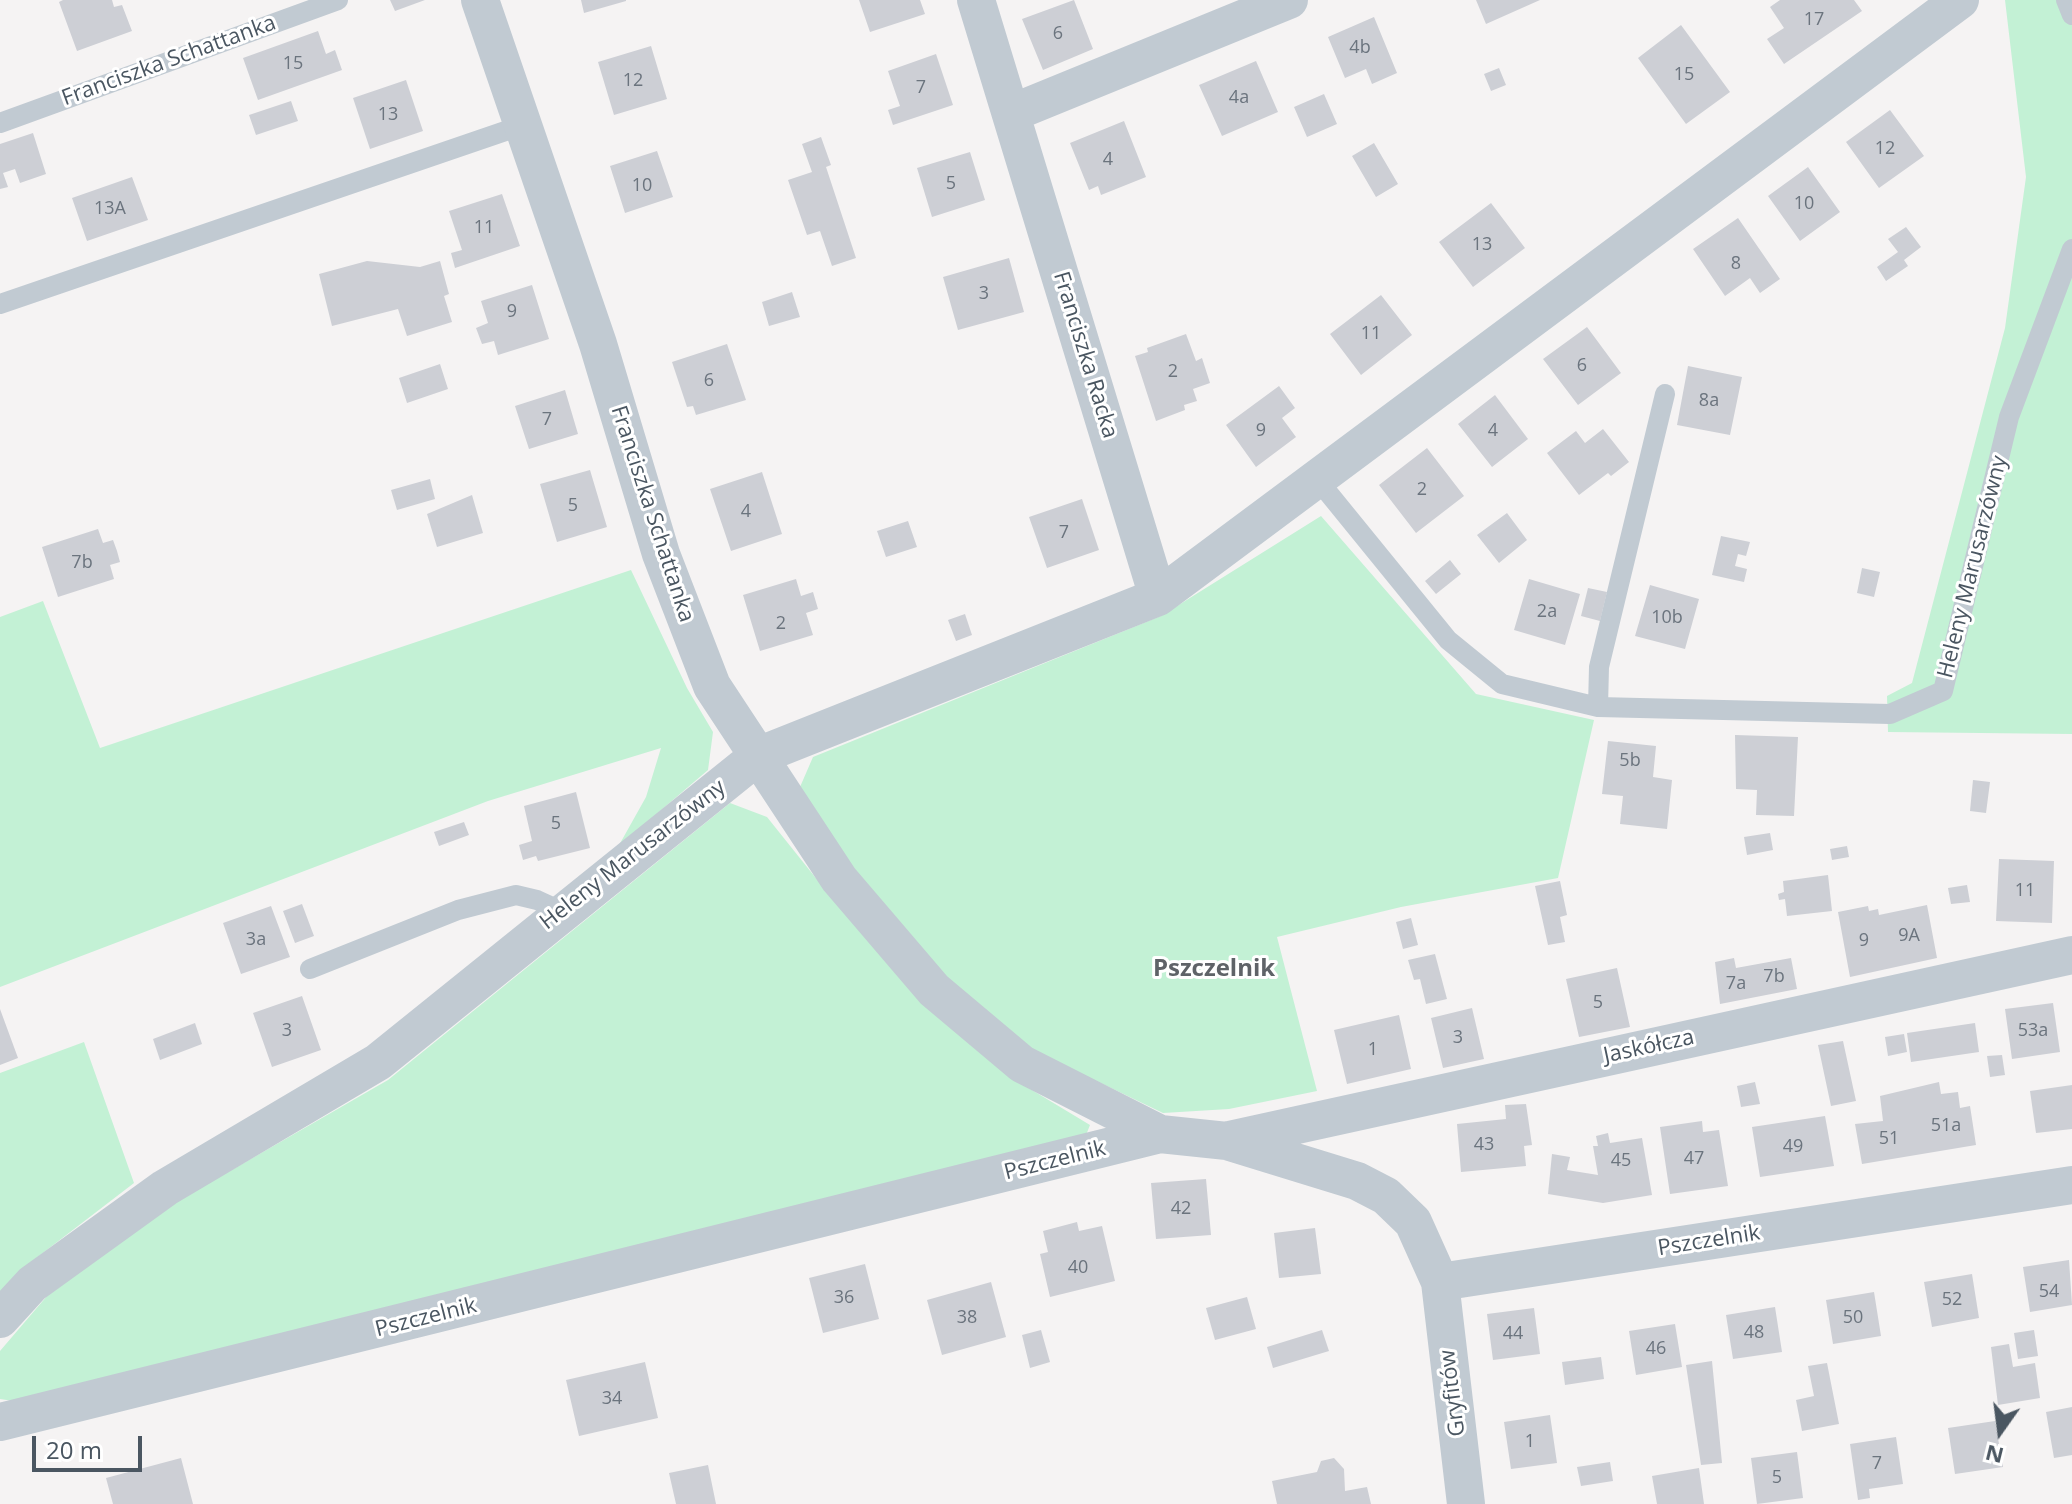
<!DOCTYPE html>
<meta charset="utf-8">
<style>
body{margin:0}
#map{position:relative;width:2072px;height:1504px;overflow:hidden;background:#f5f3f3;font-family:"Open Sans",sans-serif}
canvas{display:block}
.north{position:absolute;left:1960px;top:1392px;width:80px;height:80px;-webkit-text-stroke:6px #fff;paint-order:stroke;rotate:194deg;font-size:22px;font-weight:700;line-height:32px;text-align:center;color:#4a5661}
.north::after{content:'';display:block;margin:auto;width:28px;height:36px;background:#4a5661;clip-path:polygon(50% 0,100% 100%,50% 72%,0 100%)}
.scale{position:absolute;left:32px;top:1436px;width:110px;height:36px;box-sizing:border-box;border:4px solid #4a5661;border-top:0;padding-left:10px;font-size:24px;line-height:28px;white-space:nowrap;color:#4a5661;-webkit-text-stroke:6px #fff;paint-order:stroke}
</style>
<div id="map">
<canvas width="2072" height="1504"></canvas>
<div class="north">N</div>
<div class="scale">20 m</div>
</div>
<script>
const ctx = document.querySelector('canvas').getContext('2d');
ctx.lineJoin = 'round';
function fillPath(path, color) {
  ctx.fillStyle = color;
  ctx.fill(path, 'evenodd');
}
function shape(rows) {
  const path = new Path2D();
  for (const r of rows) {
    path.moveTo(r[0], r[1]);
    for (let i = 2; i < r.length; i += 2) path.lineTo(r[i], r[i + 1]);
  }
  return path;
}
function stroke(path, color, width, dash) {
  ctx.strokeStyle = color;
  ctx.lineWidth = width;
  ctx.lineCap = dash ? 'butt' : 'round';
  ctx.setLineDash(dash || []);
  ctx.stroke(path);
}
function drawText(font, color, halo, rows, align = 'center') {
  ctx.font = font + ' "Open Sans",sans-serif';
  ctx.lineWidth = 6;
  ctx.setLineDash([]);
  ctx.textBaseline = 'middle';
  ctx.strokeStyle = halo;
  ctx.fillStyle = color;
  for (const [text, x, y, turn = 0] of rows) {
    ctx.save();
    ctx.translate(x, y);
    ctx.rotate((+turn || 0) * Math.PI / 180);
    ctx.textAlign = isNaN(turn) ? turn : align;
    if (halo) ctx.strokeText(text, 0, 0);
    ctx.fillText(text, 0, 0);
    ctx.restore();
  }
}
const green = shape([
 [2005,0,2072,0,2072,734,1888,732,1887,696,1912,683,2005,328,2026,177],
 [1321,516,1476,694,1594,720,1558,878,1401,907,1277,937,1317,1091,1229,1109,1163,1113,1032,1050,943,976,851,868,800,787,813,757,1161,616],
 [631,570,687,688,713,732,708,770,618,847,646,797,661,748,488,801,0,987,0,617,43,601,100,748],
 [730,803,767,817,827,892,1017,1081,1090,1125,1086,1135,27,1403,0,1399,0,1351,53,1289,143,1221,388,1080],
 [84,1042,134,1183,22,1269,0,1292,0,1073]
]);
const building = shape([
 [63,0,112,0,114,7,122,5,132,31,77,51,59,2],
 [390,0,425,0,395,11],
 [581,0,626,0,626,1,584,13],
 [859,0,920,0,925,14,870,32],
 [1074,0,1093,49,1043,70,1022,19],
 [1476,0,1540,0,1486,24],
 [1780,0,1854,0,1862,11,1784,64,1767,39,1784,28,1770,7],
 [1374,17,1397,73,1372,84,1366,69,1345,78,1328,37],
 [1681,25,1730,92,1686,124,1638,58],
 [318,31,326,54,335,50,342,70,258,100,243,58],
 [651,46,667,99,614,115,598,62],
 [936,54,953,105,893,125,888,110,900,106,888,71],
 [1256,61,1278,112,1222,136,1199,85],
 [1499,68,1506,85,1491,91,1484,74],
 [406,80,423,131,370,149,353,98],
 [1324,94,1337,124,1307,137,1294,107],
 [291,101,298,121,256,135,249,115],
 [1890,110,1924,156,1879,188,1846,142],
 [1124,121,1146,177,1101,195,1098,186,1089,190,1070,143],
 [33,133,46,174,20,183,15,169,3,173,8,187,0,189,0,144],
 [821,137,831,165,826,167,856,258,832,266,820,231,807,235,788,180,812,172,802,144],
 [1374,143,1398,184,1376,197,1352,156],
 [657,151,673,197,625,213,610,166],
 [970,152,985,200,932,217,917,168],
 [1808,167,1840,212,1800,241,1768,196],
 [132,177,148,220,87,241,72,198],
 [502,194,520,246,455,268,451,253,462,250,449,211],
 [1491,203,1525,248,1473,287,1439,242],
 [1738,218,1780,279,1760,293,1750,278,1725,296,1693,249],
 [1906,227,1921,247,1904,260,1908,266,1886,281,1877,267,1898,252,1888,239],
 [1009,258,1024,312,958,330,943,277],
 [367,261,420,267,440,261,449,294,444,296,452,322,407,336,398,309,332,326,319,274],
 [532,285,549,339,498,355,494,341,482,344,476,328,488,323,481,301],
 [792,292,800,317,769,326,762,302],
 [1381,295,1412,335,1361,375,1330,334],
 [1587,327,1621,373,1578,405,1543,359],
 [1186,334,1196,361,1202,358,1210,383,1193,389,1197,401,1184,405,1185,410,1156,421,1135,356,1148,352,1147,348],
 [727,344,746,400,696,415,693,406,687,407,672,362],
 [440,364,448,389,407,403,399,378],
 [1688,366,1742,377,1730,435,1677,425],
 [1279,386,1295,408,1282,418,1296,437,1256,467,1226,425],
 [565,390,578,434,529,449,515,406],
 [1495,395,1528,439,1492,467,1458,424],
 [1603,429,1629,462,1611,476,1608,473,1579,495,1547,453,1576,431,1585,443],
 [1427,448,1464,496,1416,533,1379,485],
 [590,470,607,527,557,542,540,484],
 [762,472,782,534,731,551,710,489],
 [430,479,435,499,397,510,391,490],
 [472,495,483,533,437,547,427,514],
 [1082,499,1099,550,1047,568,1029,517],
 [1507,513,1527,540,1499,563,1477,535],
 [908,521,917,547,886,557,877,531],
 [98,529,103,543,113,540,117,551,120,562,110,565,114,579,58,597,42,547],
 [1721,536,1750,542,1746,556,1738,554,1735,566,1747,569,1744,582,1712,575],
 [1450,560,1461,574,1436,594,1425,581],
 [1862,568,1880,572,1874,597,1857,593],
 [796,579,801,596,813,592,818,609,806,613,813,635,760,651,743,595],
 [1529,579,1580,594,1565,645,1514,630],
 [1650,585,1699,599,1685,649,1635,636],
 [1588,588,1607,592,1600,621,1581,616],
 [965,614,972,635,956,641,948,620],
 [1735,735,1798,737,1794,816,1756,815,1757,790,1736,789],
 [1608,741,1656,746,1653,777,1672,780,1667,829,1620,824,1623,796,1602,794],
 [1973,780,1990,782,1986,813,1970,811],
 [576,792,590,848,538,861,536,856,523,860,519,845,532,841,524,806],
 [464,822,469,835,439,846,434,832],
 [1770,833,1773,850,1747,855,1744,837],
 [1847,846,1849,857,1832,860,1830,849],
 [1999,859,2054,861,2052,923,1996,921],
 [1828,875,1832,911,1787,916,1785,899,1779,900,1778,894,1784,892,1783,881],
 [1560,881,1567,915,1560,917,1565,942,1548,945,1535,886],
 [1967,885,1970,902,1951,904,1948,888],
 [302,904,314,936,295,943,283,911],
 [1927,905,1937,958,1850,977,1838,912,1868,906,1869,911,1878,909,1879,915],
 [271,906,290,957,241,974,223,923],
 [1411,918,1418,945,1403,949,1396,922],
 [1435,954,1447,999,1426,1004,1420,979,1414,980,1408,960],
 [1734,958,1736,968,1791,958,1797,989,1720,1004,1715,962],
 [1617,968,1630,1027,1579,1037,1566,979],
 [302,996,321,1050,272,1067,253,1013],
 [2053,1003,2060,1052,2012,1059,2005,1009],
 [1472,1008,1484,1059,1443,1068,1431,1018],
 [0,1009,18,1058,0,1065],
 [1399,1015,1411,1069,1347,1084,1334,1030],
 [195,1023,202,1044,160,1060,153,1039],
 [1975,1023,1979,1052,1911,1062,1907,1033],
 [1904,1034,1907,1052,1888,1056,1885,1037],
 [1843,1041,1856,1101,1831,1106,1818,1045],
 [2002,1055,2005,1075,1990,1077,1987,1056],
 [1755,1082,1760,1104,1741,1107,1737,1086],
 [1939,1082,1941,1094,1958,1092,1960,1108,1970,1106,1976,1145,1862,1164,1855,1124,1883,1121,1880,1096],
 [2072,1085,2072,1129,2036,1133,2030,1091],
 [1526,1104,1532,1145,1524,1146,1526,1166,1461,1172,1457,1124,1506,1119,1505,1105],
 [1825,1116,1834,1166,1760,1177,1752,1127],
 [1702,1121,1703,1132,1719,1130,1728,1186,1670,1194,1660,1127],
 [1608,1133,1610,1143,1642,1138,1652,1195,1603,1203,1548,1194,1552,1154,1570,1157,1567,1170,1598,1175,1593,1146,1598,1146,1596,1136],
 [1206,1179,1211,1235,1156,1239,1151,1183],
 [1077,1222,1079,1231,1102,1226,1115,1281,1050,1297,1040,1254,1048,1252,1043,1231],
 [1315,1228,1321,1274,1279,1278,1274,1233],
 [2069,1260,2072,1305,2030,1312,2023,1267],
 [865,1264,879,1319,823,1333,809,1278],
 [1972,1274,1979,1318,1932,1327,1924,1282],
 [991,1282,1006,1337,942,1355,927,1300],
 [1874,1292,1881,1336,1833,1344,1826,1300],
 [1247,1297,1256,1329,1215,1340,1206,1308],
 [1775,1307,1782,1352,1733,1359,1726,1315],
 [1534,1308,1540,1354,1493,1360,1487,1314],
 [1675,1324,1682,1367,1636,1375,1629,1331],
 [1041,1330,1050,1362,1030,1368,1022,1335],
 [1322,1330,1329,1351,1273,1368,1267,1347],
 [2034,1330,2038,1356,2018,1359,2014,1333],
 [2009,1344,2013,1367,2035,1363,2040,1398,1998,1405,1991,1347],
 [1601,1357,1604,1379,1565,1385,1562,1362],
 [1712,1361,1722,1463,1701,1465,1686,1365],
 [645,1362,658,1418,579,1436,566,1380],
 [1827,1363,1839,1424,1802,1431,1796,1400,1814,1396,1808,1366],
 [2072,1407,2072,1455,2054,1458,2046,1412],
 [1550,1415,1557,1463,1511,1469,1504,1422],
 [1995,1421,2003,1467,1955,1474,1948,1428],
 [1896,1437,1903,1484,1869,1489,1870,1498,1858,1500,1850,1444],
 [1797,1452,1803,1498,1757,1504,1751,1458],
 [181,1458,193,1504,113,1504,106,1478],
 [1334,1458,1344,1469,1345,1491,1367,1487,1371,1504,1277,1504,1272,1481,1317,1472,1321,1461],
 [1610,1462,1613,1481,1581,1486,1577,1467],
 [708,1465,716,1504,676,1504,669,1473],
 [1699,1468,1704,1504,1657,1504,1652,1476]
]);
const service = shape([
 [2066,0,2072,15],
 [0,123,338,0],
 [0,304,523,125],
 [1317,479,1448,640,1502,684,1598,707,1890,714,1943,691,2009,417,2072,249],
 [1598,707,1599,667,1665,394],
 [310,969,458,910,516,895,537,900,561,911]
]);
const minor = shape([
 [480,0,598,344,661,554,712,686,839,879,934,990,1022,1064,1160,1134],
 [976,0,1158,597],
 [1012,113,1289,0],
 [1229,1140,2072,955],
 [1440,1282,1466,1504],
 [0,1319,32,1284,165,1188,378,1062,758,756,1158,597,1960,0],
 [0,1422,1160,1134,1227,1141,1357,1181,1386,1196,1413,1222,1440,1282,2072,1185]
]);
const numberNames = [
 ["17",1814,20],
 ["6",1058,34],
 ["4b",1360,48],
 ["15",293,64],
 ["15",1684,75],
 ["12",633,81],
 ["7",921,88],
 ["4a",1239,98],
 ["13",388,115],
 ["12",1885,149],
 ["4",1108,160],
 ["5",951,184],
 ["10",642,186],
 ["10",1804,204],
 ["13A",110,209],
 ["11",484,228],
 ["13",1482,245],
 ["8",1736,264],
 ["3",984,294],
 ["9",512,312],
 ["11",1371,334],
 ["6",1582,366],
 ["2",1173,372],
 ["6",709,381],
 ["8a",1709,401],
 ["7",547,420],
 ["9",1261,431],
 ["4",1493,431],
 ["2",1422,490],
 ["5",573,506],
 ["4",746,512],
 ["7",1064,533],
 ["7b",82,563],
 ["2a",1547,612],
 ["10b",1667,618],
 ["2",781,624],
 ["5b",1630,761],
 ["5",556,824],
 ["11",2025,891],
 ["9A",1909,936],
 ["3a",256,940],
 ["9",1864,941],
 ["7b",1774,977],
 ["7a",1736,984],
 ["5",1598,1003],
 ["3",287,1031],
 ["53a",2033,1031],
 ["3",1458,1038],
 ["1",1373,1050],
 ["51a",1946,1126],
 ["51",1889,1139],
 ["43",1484,1145],
 ["49",1793,1147],
 ["47",1694,1159],
 ["45",1621,1161],
 ["42",1181,1209],
 ["40",1078,1268],
 ["54",2049,1292],
 ["36",844,1298],
 ["52",1952,1300],
 ["38",967,1318],
 ["50",1853,1318],
 ["48",1754,1333],
 ["44",1513,1334],
 ["46",1656,1349],
 ["34",612,1399],
 ["1",1530,1442],
 ["7",1877,1464],
 ["5",1777,1478]
];
const streetNames = [
 ["Franciszka Schattanka",169,61,-20],
 ["Franciszka Racka",1085,355,73],
 ["Franciszka Schattanka",652,514,72],
 ["Heleny Marusarzówny",1973,567,-76],
 ["Heleny Marusarzówny",633,855,-38],
 ["Jaskółcza",1649,1047,-12],
 ["Pszczelnik",1055,1161,-14],
 ["Pszczelnik",1709,1241,-9],
 ["Pszczelnik",426,1318,-14],
 ["Gryfitów",1453,1393,-97]
];
const neighbourhoodNames = [
 ["Pszczelnik",1214,969]
];
fillPath(green, '#c3f1d5');
fillPath(building, '#cdcfd5');
stroke(service, '#c1cad2', 20);
stroke(minor, '#c1cad2', 38);
drawText('18px', '#6b747e', null, numberNames);
drawText('22px', '#4a5661', '#fff', streetNames);
drawText('bold 24px', '#5f6368', '#fff', neighbourhoodNames);
</script>
